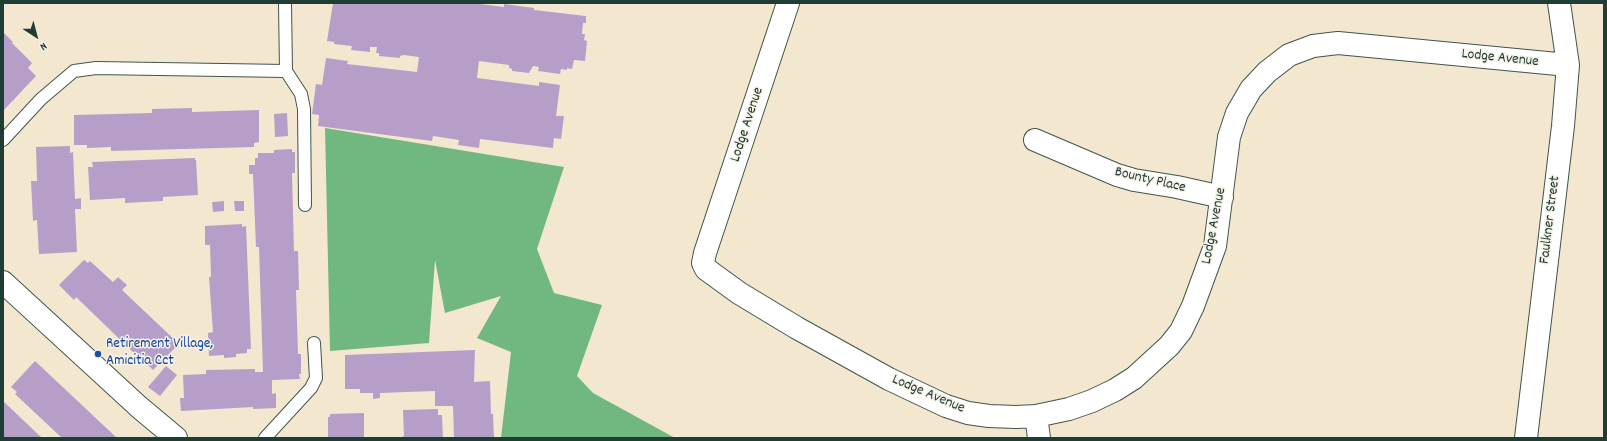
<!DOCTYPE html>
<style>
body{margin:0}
#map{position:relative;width:1607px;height:441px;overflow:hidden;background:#f3e7d0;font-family:Dekko,sans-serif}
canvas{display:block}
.frame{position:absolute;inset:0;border:4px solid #1f3d34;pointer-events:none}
.north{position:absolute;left:16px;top:16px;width:40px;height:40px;-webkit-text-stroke:3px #f7f3e8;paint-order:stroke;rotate:144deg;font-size:11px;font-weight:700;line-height:16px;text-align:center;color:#1f3d34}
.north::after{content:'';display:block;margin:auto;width:14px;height:18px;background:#1f3d34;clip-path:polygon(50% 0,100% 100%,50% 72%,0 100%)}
</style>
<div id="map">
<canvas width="1607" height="441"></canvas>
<div class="frame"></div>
<div class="north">N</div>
</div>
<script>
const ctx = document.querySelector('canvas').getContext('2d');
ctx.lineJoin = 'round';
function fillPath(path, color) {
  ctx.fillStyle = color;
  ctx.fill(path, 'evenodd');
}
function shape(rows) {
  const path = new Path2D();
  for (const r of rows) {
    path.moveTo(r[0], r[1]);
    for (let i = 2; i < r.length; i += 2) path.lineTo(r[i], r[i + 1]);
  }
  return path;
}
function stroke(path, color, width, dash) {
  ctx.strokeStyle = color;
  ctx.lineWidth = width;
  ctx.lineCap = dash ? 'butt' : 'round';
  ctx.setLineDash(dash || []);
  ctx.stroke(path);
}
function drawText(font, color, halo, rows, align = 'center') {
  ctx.font = font + ' Dekko,sans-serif';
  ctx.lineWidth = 3;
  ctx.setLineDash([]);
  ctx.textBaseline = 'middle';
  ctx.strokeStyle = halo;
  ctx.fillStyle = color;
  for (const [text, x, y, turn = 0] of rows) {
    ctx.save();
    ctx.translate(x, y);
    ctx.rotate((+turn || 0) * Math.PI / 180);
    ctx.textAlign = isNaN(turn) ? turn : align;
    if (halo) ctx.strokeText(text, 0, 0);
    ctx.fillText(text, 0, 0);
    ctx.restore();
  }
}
const forest = shape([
 [325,128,564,167,537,249,554,293,602,305,577,376,593,393,675,438,501,438,511,352,477,338,501,296,445,313,435,260,429,343,330,351]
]);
const building = shape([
 [333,3,481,3,480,4,504,7,504,4,534,8,534,10,586,16,586,23,583,23,582,34,585,34,584,40,587,41,585,61,574,60,572,69,567,68,567,70,561,69,560,74,538,71,539,67,533,66,529,73,512,71,512,69,509,68,509,65,479,61,477,78,539,86,539,82,560,85,556,116,564,116,561,139,554,138,553,148,480,139,479,148,458,145,459,140,433,136,432,141,318,126,319,115,312,114,316,84,322,85,326,58,348,61,347,64,417,72,419,57,404,55,400,56,400,58,379,56,379,53,376,53,377,47,370,47,370,52,351,50,352,46,334,44,334,42,327,41],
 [3,32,13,42,12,43,32,63,28,68,36,76,3,111],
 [192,108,192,112,259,110,259,142,254,143,254,147,111,151,111,147,87,148,87,145,74,145,74,115,152,113,152,109],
 [287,113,288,136,275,137,274,114],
 [70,146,70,153,73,152,75,199,81,198,81,209,75,209,77,252,39,254,37,220,33,221,31,181,37,181,36,147],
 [292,149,292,152,295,152,295,173,292,173,294,251,298,251,299,290,296,290,298,354,301,354,301,374,299,374,300,379,272,380,272,394,276,393,276,408,253,409,253,407,181,411,180,398,184,398,183,375,206,374,206,370,255,369,255,372,263,372,259,247,256,247,253,174,249,174,249,165,255,165,255,158,258,158,258,153,274,153,274,150],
 [195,158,195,160,196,160,198,195,163,197,163,201,125,203,125,198,90,200,88,167,93,167,92,162],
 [224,201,224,211,213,212,212,202],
 [234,201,244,201,244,211,235,211],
 [242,224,242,227,246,226,251,349,247,349,247,353,236,354,236,357,224,358,224,355,209,356,208,333,213,332,209,277,211,277,210,245,205,245,205,226],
 [84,260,88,263,90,261,113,282,118,277,127,285,122,290,177,342,174,345,176,347,153,370,135,352,134,353,76,297,74,300,59,285],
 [475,350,474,382,490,381,491,414,493,414,494,438,454,438,453,406,435,406,435,391,380,393,380,398,373,399,373,393,360,393,360,389,345,389,345,355],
 [35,361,117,438,62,438,15,394,17,392,11,387],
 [166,366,177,375,160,396,148,387],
 [3,401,42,438,3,438],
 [438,409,438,415,442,415,443,438,402,438,402,437,404,436,403,410],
 [364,413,364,438,328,438,328,417,330,417,330,414]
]);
const service = shape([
 [285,3,286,71,301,94,304,109,305,205],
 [3,140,41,99,74,71,96,68,286,71],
 [265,438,311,388,316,378,314,343]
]);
const minor = shape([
 [788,3,705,253,703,263,706,269,739,293,797,328,889,379,946,406,968,413,989,416,1016,417,1036,416,1069,409,1092,401,1115,390,1134,378,1169,346,1181,331,1193,306,1215,246,1229,137,1237,113,1251,89,1267,72,1289,55,1313,46,1338,43,1568,65],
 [1035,140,1117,175,1134,180,1177,187,1222,197],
 [3,282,139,407,176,438],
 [1036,416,1039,438],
 [1526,438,1563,126,1568,65,1559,3]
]);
const markers = [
 [98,354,4,"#1a4fb4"]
];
const streetNames = [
 ["Lodge Avenue",1500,59,6],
 ["Lodge Avenue",748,125,-72],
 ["Bounty Place",1150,181,13],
 ["Faulkner Street",1551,220,-83],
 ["Lodge Avenue",1215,226,-79],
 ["Lodge Avenue",928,395,23]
];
const transitNames = [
 ["Retirement Village,",106,345],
 ["Amicitia Cct",106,362]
];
fillPath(forest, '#70b880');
fillPath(building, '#b79ec8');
stroke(service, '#3f564b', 14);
stroke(minor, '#3f564b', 24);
stroke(service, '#fff', 12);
stroke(minor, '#fff', 22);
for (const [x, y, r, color] of markers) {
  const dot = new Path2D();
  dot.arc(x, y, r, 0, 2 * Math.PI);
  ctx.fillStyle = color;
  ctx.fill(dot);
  stroke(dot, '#f7f3e8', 1.5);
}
drawText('15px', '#1f3d34', '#f7f3e8', streetNames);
drawText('15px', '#164399', '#f7f3e8', transitNames, 'left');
</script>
